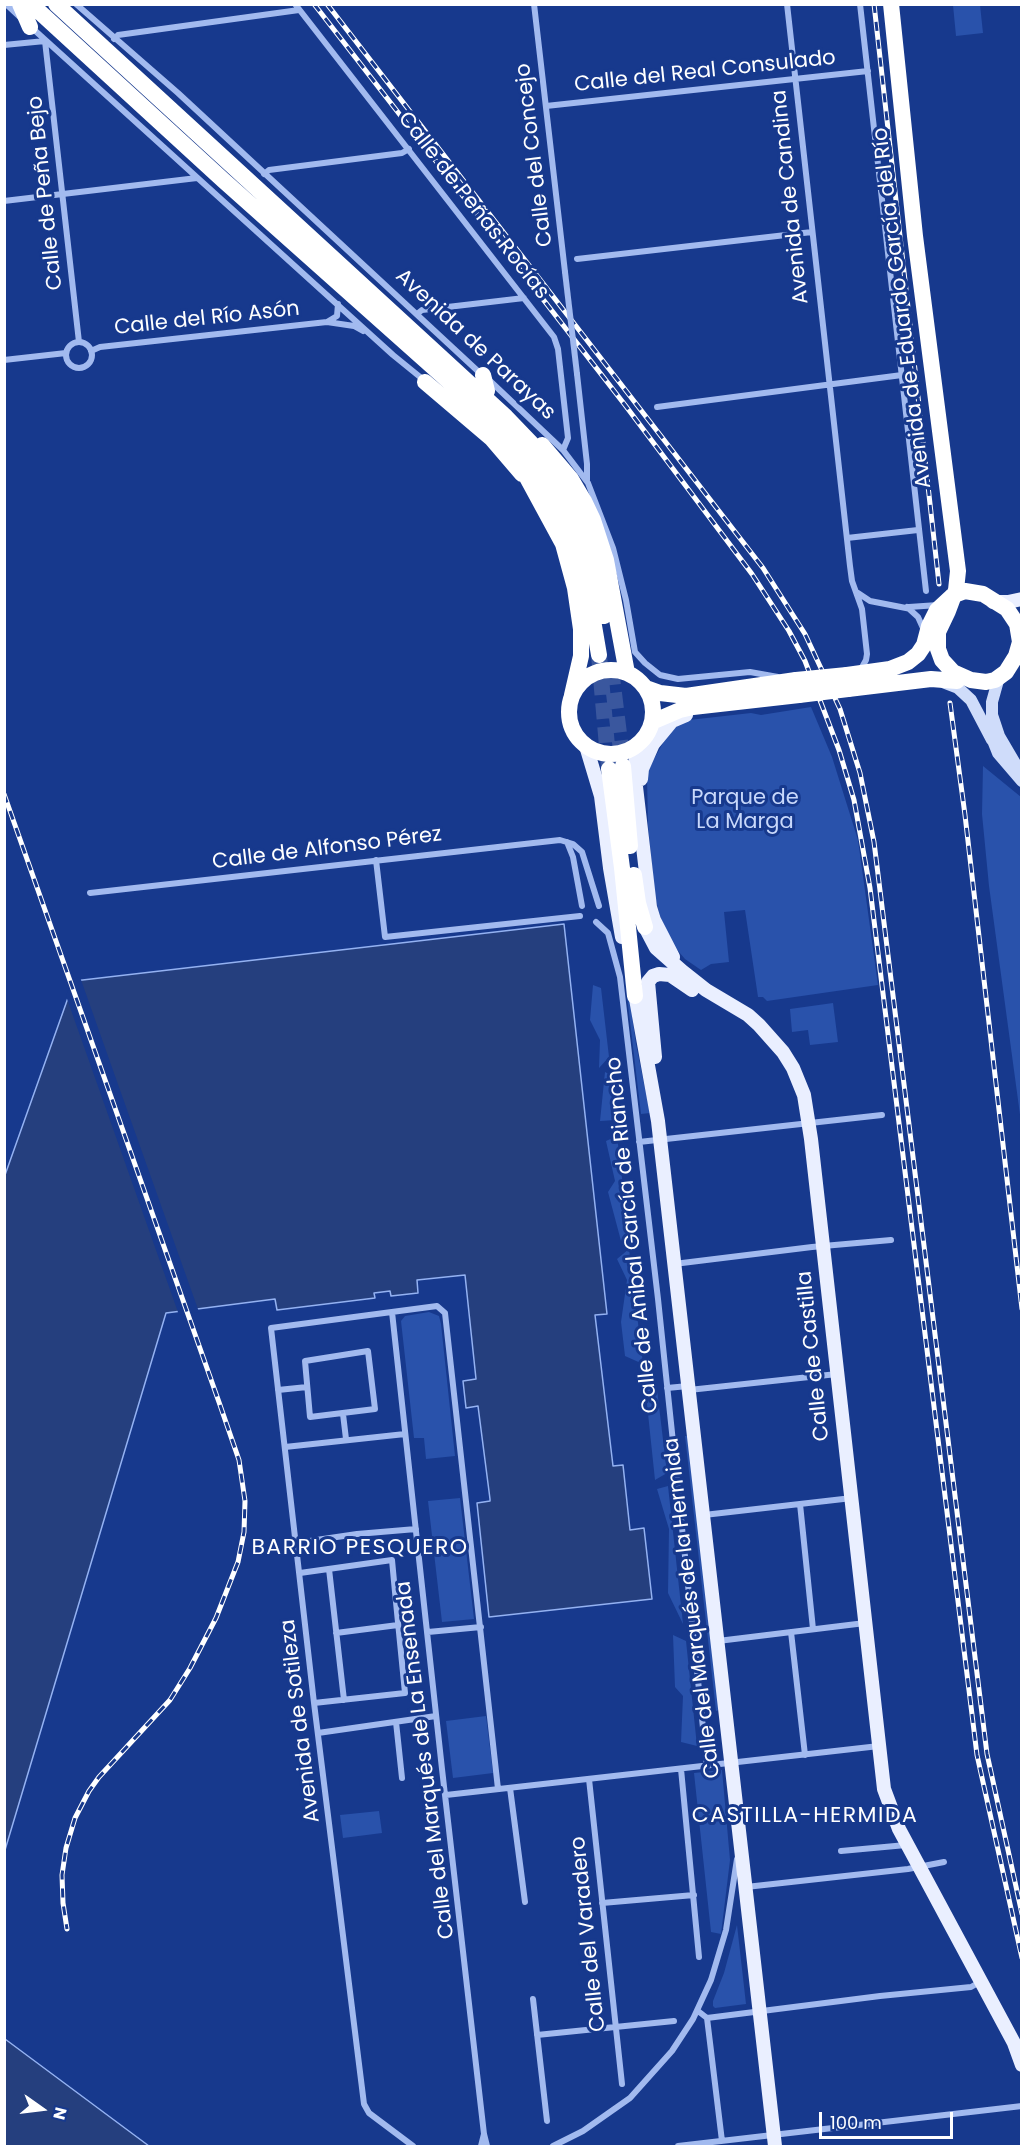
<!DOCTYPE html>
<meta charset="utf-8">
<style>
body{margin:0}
#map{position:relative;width:1026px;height:2151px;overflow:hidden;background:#17398d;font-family:Poppins,sans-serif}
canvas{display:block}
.frame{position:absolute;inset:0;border:6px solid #fff;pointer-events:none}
.north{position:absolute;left:12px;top:2079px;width:60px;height:60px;-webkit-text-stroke:4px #17398d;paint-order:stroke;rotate:104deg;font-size:16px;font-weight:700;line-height:24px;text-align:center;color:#fff}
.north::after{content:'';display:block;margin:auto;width:21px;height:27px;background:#fff;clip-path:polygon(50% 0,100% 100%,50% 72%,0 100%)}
.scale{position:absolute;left:819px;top:2112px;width:134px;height:27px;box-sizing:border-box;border:3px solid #fff;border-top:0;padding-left:8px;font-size:18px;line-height:21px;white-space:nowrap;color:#fff;-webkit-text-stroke:4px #17398d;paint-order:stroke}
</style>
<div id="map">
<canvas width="1026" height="2151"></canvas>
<div class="frame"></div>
<div class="north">N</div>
<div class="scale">100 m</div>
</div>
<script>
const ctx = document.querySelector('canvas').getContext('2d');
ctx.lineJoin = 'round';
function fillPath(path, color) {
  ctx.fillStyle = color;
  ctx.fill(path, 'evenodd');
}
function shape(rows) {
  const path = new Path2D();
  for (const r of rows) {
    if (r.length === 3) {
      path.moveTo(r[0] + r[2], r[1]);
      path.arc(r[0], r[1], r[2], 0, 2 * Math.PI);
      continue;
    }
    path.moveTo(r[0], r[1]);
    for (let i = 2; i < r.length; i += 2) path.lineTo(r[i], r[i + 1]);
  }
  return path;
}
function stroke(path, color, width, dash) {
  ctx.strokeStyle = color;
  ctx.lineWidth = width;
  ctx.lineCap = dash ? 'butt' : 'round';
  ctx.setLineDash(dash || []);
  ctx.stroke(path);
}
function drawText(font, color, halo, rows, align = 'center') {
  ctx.font = font + ' Poppins,sans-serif';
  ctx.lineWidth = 6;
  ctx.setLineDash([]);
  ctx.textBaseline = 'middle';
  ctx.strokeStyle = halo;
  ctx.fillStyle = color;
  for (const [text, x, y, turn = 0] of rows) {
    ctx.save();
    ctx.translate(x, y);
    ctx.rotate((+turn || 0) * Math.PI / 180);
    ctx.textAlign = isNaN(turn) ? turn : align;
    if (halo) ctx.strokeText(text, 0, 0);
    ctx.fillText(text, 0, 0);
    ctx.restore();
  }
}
const green = shape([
 [953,5,980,5,983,33,956,36],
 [811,707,832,757,858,840,878,985,767,1001,763,997,758,997,745,910,724,912,729,962,711,964,701,970,685,959,673,945,660,916,655,897,648,825,647,776,650,766,667,736,678,725,689,720,751,713,761,715],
 [983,766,1021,797,1021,1122,989,886,982,814],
 [625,980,627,980,636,1044,650,1113,641,1114],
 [593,985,601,988,609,1057,599,1068,600,1040,590,1020],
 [833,1003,838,1042,810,1045,808,1030,792,1032,790,1009],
 [605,1072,611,1075,616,1120,600,1121],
 [617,1136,629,1237,621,1241,608,1192,615,1181,606,1141],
 [629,1249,643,1364,625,1356,621,1322,627,1280,617,1259],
 [429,1312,439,1316,441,1324,455,1456,426,1459,424,1438,414,1438,401,1321,405,1316],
 [656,1381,667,1473,655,1480,645,1385],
 [685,1436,688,1436,719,1710,716,1711],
 [668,1486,683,1624,668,1593,669,1529,657,1489],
 [460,1498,474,1619,442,1622,428,1501],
 [673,1635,686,1641,697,1746,681,1742,683,1696,675,1687],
 [486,1716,493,1773,453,1778,446,1721],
 [722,1770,730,1860,721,1934,711,1932,694,1773],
 [379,1811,382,1833,343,1838,340,1815],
 [737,1925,746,2004,715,2008,713,2006,713,2001,724,1973]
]);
const water = shape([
 [564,924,607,1314,595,1315,613,1466,623,1465,630,1530,644,1528,652,1599,489,1617,477,1503,490,1501,490,1499,478,1406,466,1408,463,1381,476,1379,465,1275,417,1280,418,1293,391,1296,390,1291,374,1293,375,1298,277,1310,275,1299,166,1313,5,1850,5,1175,74,981,564,924],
 [4,2039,5,2039,149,2146,5,2146,4,2039]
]);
const pier = shape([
 [80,977,120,1090,199,1312,179,1315,66,996,72,979]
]);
const highwayTunnel = shape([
 [599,655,609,769],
 [611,669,623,766]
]);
const street = shape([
 [6,4,21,18],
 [76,4,178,93,481,374],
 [295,4,554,337,558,349,568,438,563,450],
 [534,4,565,272],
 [787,4,850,566,852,581,862,609,867,654,866,660,860,671],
 [860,4,926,591],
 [31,27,393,355,425,381],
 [114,39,118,35,299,10],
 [4,45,45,41,79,342],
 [546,106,868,71],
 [264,174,269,170,402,153,409,149],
 [4,201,197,178],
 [577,259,812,232],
 [417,314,422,310,524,298],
 [327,322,337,316,338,304],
 [79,355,13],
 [91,351,100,347,327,322,354,326,363,331],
 [4,360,66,353],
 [577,374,587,464,587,480],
 [489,380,563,450,588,483,613,548,626,600,635,652,645,663,660,675,678,679,750,672,778,677],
 [657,407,902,375],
 [847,538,918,530],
 [858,593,870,601,911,609],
 [907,607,918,617,923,628],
 [909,607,938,605],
 [567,842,573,857,582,906],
 [376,860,385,937,580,916],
 [90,893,560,840,573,844,582,852,599,906],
 [596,922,608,933,620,977,658,1299,707,1766],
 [639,1142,882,1115],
 [674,1264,812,1247,891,1240],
 [392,1312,442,1769,484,2134,487,2146],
 [368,1351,375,1409,310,1417,305,1361,368,1351],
 [667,1388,688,1386],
 [278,1390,307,1387],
 [689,1390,837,1374],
 [343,1414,346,1439],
 [285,1447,405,1434],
 [800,1504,813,1629],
 [704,1515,852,1498],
 [296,1543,357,1534,416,1529],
 [329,1569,344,1700],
 [300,1573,392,1560,395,1592,405,1693,314,1703],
 [428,1632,481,1627],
 [791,1632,805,1755],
 [336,1633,398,1625],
 [718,1641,865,1623],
 [396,1722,402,1778],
 [318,1733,436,1716],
 [681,1769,699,1957],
 [589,1779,622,2084],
 [510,1788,525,1902],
 [446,1795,879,1746],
 [841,1851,906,1845],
 [746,1887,908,1869,944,1862],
 [602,1903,694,1895],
 [533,1999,547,2121],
 [698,2011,707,2018,722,2141],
 [707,2018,880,1996,971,1987,980,1982],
 [537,2035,674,2021],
 [413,2146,369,2113,364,2104,314,1703,271,1328,437,1306,445,1313,498,1789],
 [481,2146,484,2134],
 [553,2146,583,2131,630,2098,672,2051,693,2019,711,1980,726,1930,737,1859],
 [678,2146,1022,2106]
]);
const secondary = shape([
 [999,677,992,702,992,715,999,736,1016,765],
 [945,683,958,688,971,700,992,740],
 [990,733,998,753,1022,781]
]);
const primary = shape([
 [993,602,1008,602,1022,599],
 [636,745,635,778,650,907,654,920,673,957],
 [586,746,601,796,610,868,622,937],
 [641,779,642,769,653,744,672,721,686,715],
 [645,927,656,948,682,971,706,990,748,1015,759,1025,783,1052,793,1068,804,1095,811,1139,884,1789,899,1829,1014,2043,1022,2065],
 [634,988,658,1121,775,2146],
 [655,1057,648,982,653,976,659,974,670,975,692,990]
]);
const highway = shape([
 [20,4,30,27],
 [31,4,223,180,499,426,521,450,549,488,570,527,585,573,599,655],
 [56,4,506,417,531,443,563,488,586,535,599,585,604,616],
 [483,375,487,391],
 [425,382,492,439,522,474],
 [542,445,571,479,584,501,593,520,606,560,627,673],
 [518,461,563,544,575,588,581,629,581,656,572,695],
 [611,712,42],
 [847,675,890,669,908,662,918,654,924,645,929,626,937,610,951,597,954,595,957,594,965,591,983,594,1007,609,1017,624,1020,642,1016,656,1006,672,995,680,986,682,971,680,953,672,942,660,938,649,938,632,948,611,954,595,956,590,958,571,915,236,891,4],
 [646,688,660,693,686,696,796,680],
 [848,689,931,679,957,681],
 [652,722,680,710,693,707,799,695],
 [623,766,630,846],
 [609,769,622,868,635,996],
 [634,875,638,903,645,927]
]);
const rail = shape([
 [314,4,625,405,752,574,789,631,805,661,839,750,854,800,870,888,977,1755,1022,1958],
 [327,4,763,568,805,634,840,709,860,773,874,842,987,1754,1022,1914],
 [874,4,939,584],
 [950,703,965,815,1022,1309],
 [4,794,220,1405,239,1460,245,1501,244,1532,238,1562,216,1618,190,1668,170,1700,99,1777,89,1791,75,1818,66,1848,62,1875,63,1903,67,1929]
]);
const streetBridge = shape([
 [565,272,577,374]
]);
const highwayBridge = shape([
 [796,680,847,675],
 [799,695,848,689]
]);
const streetNames = [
 ["Calle del Real Consulado",705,72,-6],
 ["Calle del Concejo",535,155,-97],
 ["Calle de Peña Bejo",46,193,-96],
 ["Avenida de Candina",791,197,-96],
 ["Calle de Peñas Rocías",473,206,52],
 ["Avenida de Eduardo García del Río",903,308,-97],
 ["Calle del Río Asón",207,319,-6],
 ["Avenida de Parayas",475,345,43],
 ["Calle de Alfonso Pérez",327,849,-7],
 ["Calle de Anibal García de Riancho",633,1235,-96],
 ["Calle de Castilla",814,1356,-96],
 ["Calle del Marqués de la Hermida",693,1608,-97],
 ["Avenida de Sotileza",301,1721,-97],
 ["Calle del Marqués de La Ensenada",426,1760,-97],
 ["Calle del Varadero",589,1934,-96]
];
const parkNames = [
 ["Parque de",745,799],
 ["La Marga",745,823]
];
const neighbourhoodNames = [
 ["BARRIO PESQUERO",360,1548],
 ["CASTILLA-HERMIDA",805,1816]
];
fillPath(green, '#2952ab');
fillPath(water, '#253f7e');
stroke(water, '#94b2f2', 1.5);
fillPath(pier, '#17398d');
stroke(highwayTunnel, '#3a579e', 16, [16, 8]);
stroke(street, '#a2baef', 6);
stroke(secondary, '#cfdcfa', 12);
stroke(primary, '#eaefff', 14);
stroke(highway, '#fff', 16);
stroke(rail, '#fff', 5);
stroke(rail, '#17398d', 3, [9]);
stroke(streetBridge, '#a2baef', 6);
stroke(highwayBridge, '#fff', 16);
drawText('21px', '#fff', '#17398d', streetNames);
drawText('21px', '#c8d8fb', '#17398d', parkNames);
ctx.letterSpacing = '1.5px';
drawText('22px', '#fff', '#17398d', neighbourhoodNames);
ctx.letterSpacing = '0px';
</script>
